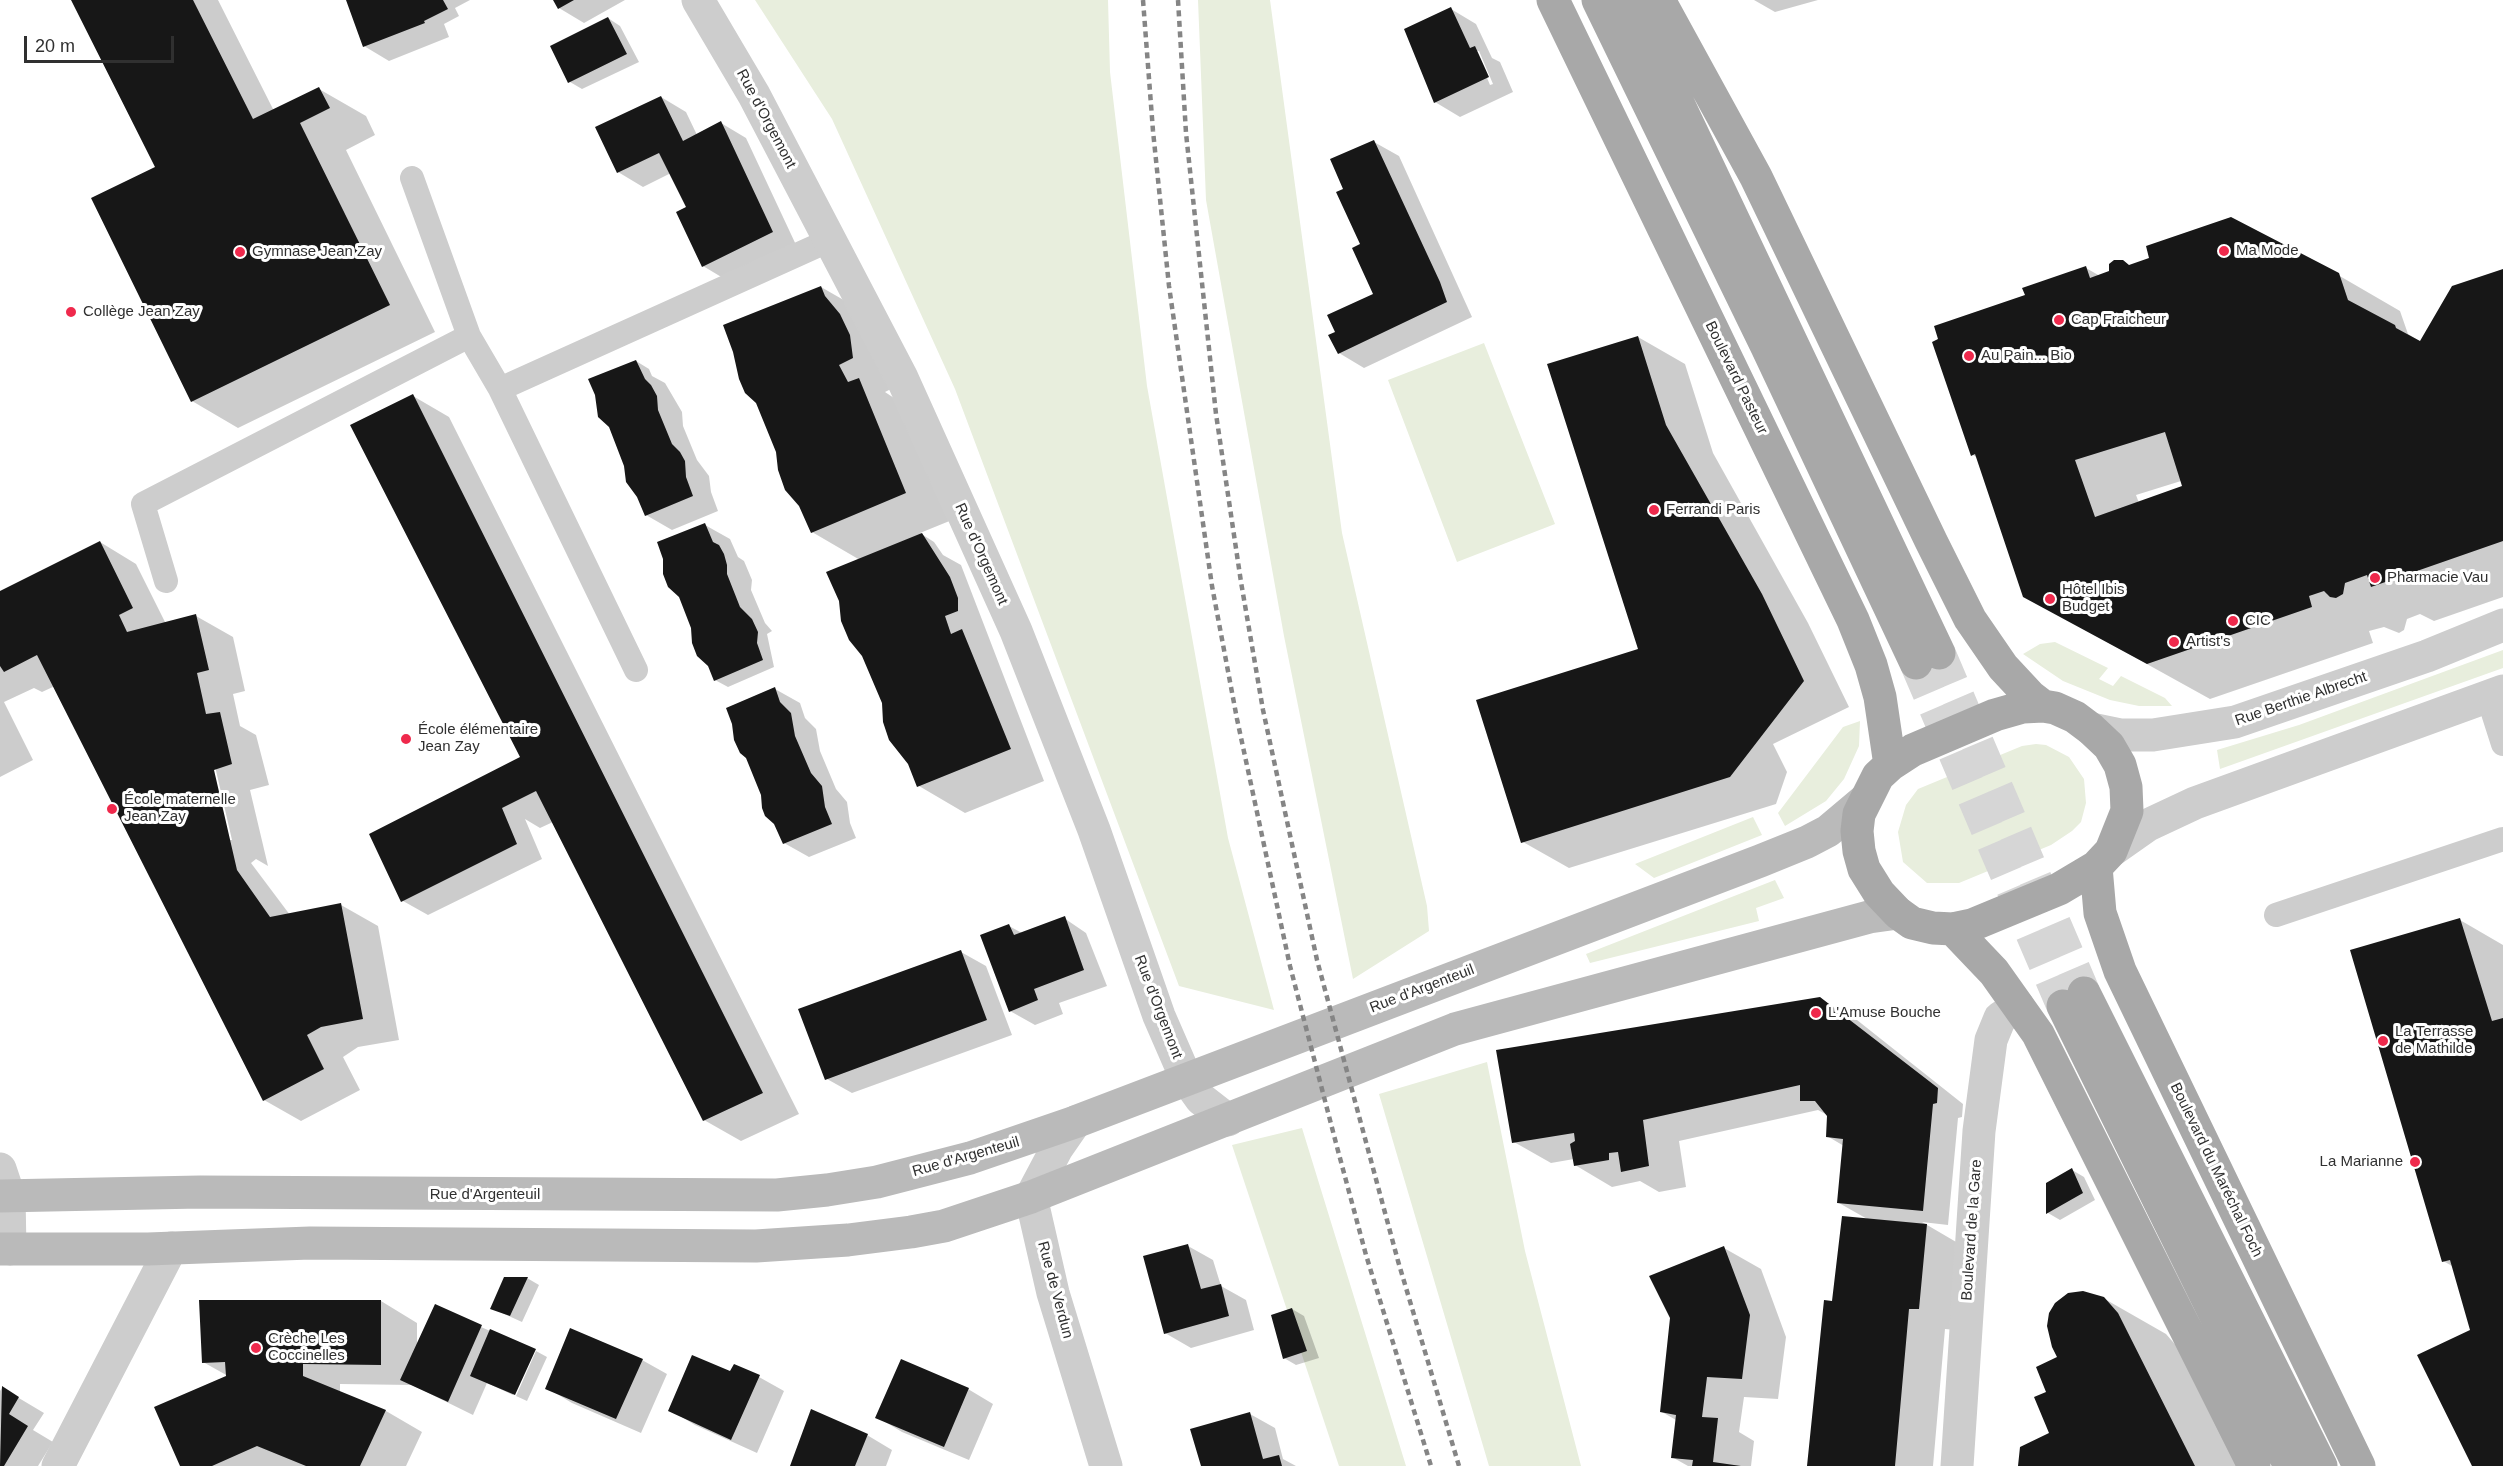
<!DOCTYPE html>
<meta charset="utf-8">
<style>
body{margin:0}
#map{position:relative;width:2503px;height:1466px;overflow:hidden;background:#fff;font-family:Helvetica,sans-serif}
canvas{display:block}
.scale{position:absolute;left:24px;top:36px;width:150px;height:27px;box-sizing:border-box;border:3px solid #303030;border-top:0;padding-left:8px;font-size:18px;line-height:21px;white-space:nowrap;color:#303030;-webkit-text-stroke:4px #fff;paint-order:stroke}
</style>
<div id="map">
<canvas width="2503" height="1466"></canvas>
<div class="scale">20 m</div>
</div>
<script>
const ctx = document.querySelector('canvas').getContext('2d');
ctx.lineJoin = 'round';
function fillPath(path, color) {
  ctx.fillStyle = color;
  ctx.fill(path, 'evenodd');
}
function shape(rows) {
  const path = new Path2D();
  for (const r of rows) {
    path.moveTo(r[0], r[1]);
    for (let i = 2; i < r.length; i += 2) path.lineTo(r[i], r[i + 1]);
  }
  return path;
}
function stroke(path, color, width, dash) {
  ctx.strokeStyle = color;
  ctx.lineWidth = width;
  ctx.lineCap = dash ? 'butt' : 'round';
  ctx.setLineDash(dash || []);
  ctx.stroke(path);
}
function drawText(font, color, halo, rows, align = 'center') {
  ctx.font = font + ' Helvetica,sans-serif';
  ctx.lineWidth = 6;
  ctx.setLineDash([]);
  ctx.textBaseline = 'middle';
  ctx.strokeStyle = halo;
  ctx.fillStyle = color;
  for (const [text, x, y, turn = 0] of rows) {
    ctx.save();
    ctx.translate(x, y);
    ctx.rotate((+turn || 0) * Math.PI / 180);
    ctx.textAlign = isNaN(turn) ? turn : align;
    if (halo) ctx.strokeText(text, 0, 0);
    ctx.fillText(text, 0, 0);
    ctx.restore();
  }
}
const green = shape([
 [755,0,1108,0,1110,72,1147,386,1228,838,1274,1010,1179,986,955,389,832,119],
 [1198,0,1270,0,1342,533,1427,906,1429,931,1353,979,1284,636,1206,200],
 [1484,343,1555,524,1457,562,1388,380],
 [2055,642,2108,668,2099,679,2113,686,2121,676,2165,698,2172,706,2139,706,2110,700,2063,681,2023,654,2040,644],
 [2503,650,2503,668,2220,769,2217,750,2299,725],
 [1860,721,1859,746,1844,779,1826,801,1785,826,1778,813,1843,727],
 [2036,744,2046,745,2069,757,2084,779,2086,803,2081,822,2072,831,2051,845,1959,883,1927,883,1903,862,1898,832,1906,805,1918,789,2022,746],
 [1753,817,1762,835,1654,878,1635,864],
 [1775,880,1784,898,1756,908,1759,921,1590,963,1586,954],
 [1487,1062,1525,1251,1581,1466,1489,1466,1379,1094],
 [1302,1128,1406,1466,1339,1466,1232,1145]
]);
const shadow = shape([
 [72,0,218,0,274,111,319,89,366,116,375,135,346,150,435,332,238,428,192,401,157,167],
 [347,0,470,0,455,8,459,16,444,24,449,37,389,61,364,46],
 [554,0,625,0,584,23,559,8],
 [1754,0,1818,0,1775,12],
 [1451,9,1476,24,1492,58,1500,62,1513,92,1460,117,1435,102],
 [1476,51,1479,51,1493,84,1490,85],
 [608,18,620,26,639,62,582,89,570,82],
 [661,97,686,112,697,135,721,123,746,138,797,247,728,281,703,266,688,208,671,173,643,187,618,172],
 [1374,142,1399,156,1472,317,1364,368,1339,353,1337,332,1375,294,1362,245],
 [2123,262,2130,266,2338,275,2400,311,2408,334,2421,342,2503,271,2503,597,2434,621,2420,614,2407,619,2404,630,2399,633,2384,627,2369,631,2373,643,2210,699,2024,596,1978,458,1973,455,2026,296,2086,268,2100,276,2110,272],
 [2181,481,2184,487,2139,503,2136,495],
 [821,287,868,314,899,385,885,392,906,406,952,520,920,533,934,542,943,555,961,565,1044,781,965,813,919,786,863,655,860,560,812,532],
 [1638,337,1685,364,1713,453,1808,623,1849,707,1773,744,1787,772,1776,804,1569,868,1523,842,1640,650],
 [636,361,649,369,652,376,665,383,682,412,683,426,697,460,709,476,711,492,718,511,672,530,646,515],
 [413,396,449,417,799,1114,741,1141,704,1120,553,822,540,828,525,819,542,859,428,915,403,901,522,757],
 [705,525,730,539,738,557,744,561,752,580,751,590,765,623,772,631,767,634,774,667,728,687,715,680],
 [100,542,136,564,166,624,196,616,233,637,245,691,233,694,240,726,256,735,269,785,250,790,268,866,256,859,251,863,290,915,341,905,378,926,399,1040,358,1047,343,1057,360,1090,301,1121,264,1100,55,686,42,692,34,688,4,702,33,760,0,777,0,592],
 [214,762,232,840,229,840,211,763],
 [775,689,800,703,805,718,816,729,820,751,836,789,847,802,850,823,856,838,809,857,784,843],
 [1064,918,1086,933,1107,986,1059,1003,1063,1014,1035,1025,1010,1011,1009,926,1022,933],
 [2460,920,2503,945,2503,1466,2473,1466,2472,1331,2454,1267,2443,1261],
 [961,952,986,966,1012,1035,852,1093,827,1079],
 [1820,999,1857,1020,1963,1104,1962,1117,1958,1118,1948,1225,1922,1222,1963,1246,1955,1330,1945,1329,1933,1466,1809,1466,1834,1302,1869,1220,1839,1203,1844,1146,1827,1136,1829,1116,1818,1110,1679,1141,1686,1187,1659,1192,1640,1181,1612,1187,1575,1165,1574,1159,1551,1163,1514,1142],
 [2072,1170,2084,1177,2095,1200,2060,1220,2048,1213,2047,1184],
 [1188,1246,1213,1260,1221,1286,1246,1300,1254,1330,1191,1348,1165,1333],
 [1724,1248,1761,1269,1786,1337,1778,1399,1744,1397,1739,1432,1754,1441,1751,1466,1688,1466,1672,1457,1676,1420,1662,1412],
 [527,1278,539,1285,522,1322,491,1308],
 [2103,1298,2166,1334,2180,1350,2238,1466,2019,1466,2051,1434,2046,1393,2059,1357],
 [381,1301,417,1323,417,1346,481,1327,534,1350,513,1395,487,1383,473,1415,412,1385,340,1384,340,1393,386,1411,422,1432,406,1466,182,1466,228,1376,203,1362],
 [1292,1309,1304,1316,1319,1358,1296,1365,1284,1358],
 [536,1351,547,1357,527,1401,516,1396],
 [642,1360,667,1374,641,1433,572,1403,547,1388],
 [731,1373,759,1377,784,1391,757,1453,695,1425,670,1410],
 [2,1388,44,1413,33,1430,53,1442,38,1466,0,1466,0,1391],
 [968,1389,993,1404,969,1460,902,1432,877,1417],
 [1250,1414,1275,1428,1283,1459,1296,1466,1202,1466],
 [867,1435,892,1450,886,1466,792,1466]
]);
const building = shape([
 [71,0,193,0,253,119,319,87,330,108,300,123,390,305,191,402,91,198,155,167],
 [346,0,443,0,448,9,424,21,425,23,363,47],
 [553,0,574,0,558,9],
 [1451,7,1470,48,1475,46,1489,77,1434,103,1404,29],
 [608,17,627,54,568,83,550,46],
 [661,96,683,141,721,121,773,232,702,267,676,212,686,207,659,153,617,173,595,127],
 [1374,140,1440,282,1447,302,1338,354,1328,335,1335,332,1327,315,1373,294,1352,248,1360,244,1336,192,1343,189,1330,159],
 [2231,217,2339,273,2348,300,2395,325,2396,328,2420,341,2452,286,2503,269,2503,541,2371,587,2367,575,2345,583,2343,594,2336,598,2330,597,2324,591,2309,596,2312,607,2147,664,2023,597,1975,454,1971,456,1932,342,1938,339,1934,326,2025,295,2022,288,2086,266,2090,278,2109,271,2109,264,2114,260,2123,260,2129,265,2149,258,2146,246],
 [2165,432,2182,486,2095,517,2075,460],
 [821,286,825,296,840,314,850,335,853,358,839,365,848,382,859,378,906,493,811,533,799,506,785,490,778,470,776,452,756,403,745,393,739,379,733,352,723,325],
 [1638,336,1666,425,1762,594,1804,681,1730,777,1521,843,1476,700,1638,649,1547,364],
 [636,360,645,379,651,385,657,396,658,410,672,444,680,452,685,461,686,477,693,496,645,516,637,497,626,482,624,466,609,427,598,417,595,395,588,379],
 [413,394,763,1093,703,1121,536,791,502,808,517,844,401,902,369,834,520,757,350,425],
 [705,523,713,542,719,545,724,554,727,565,727,574,740,607,752,619,758,632,757,643,763,660,714,681,708,666,697,656,692,643,691,628,679,597,668,587,663,574,663,559,657,542],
 [922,533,950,577,958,598,958,611,945,616,951,634,962,629,1011,749,917,787,908,764,889,740,883,722,882,703,862,656,849,640,841,621,839,601,826,572],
 [100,541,133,608,119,615,127,632,196,614,209,670,197,673,206,714,220,712,232,764,214,770,237,870,270,917,341,903,363,1019,321,1027,307,1035,324,1069,263,1101,37,655,4,672,0,666,0,591],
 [775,687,780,702,791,713,795,736,811,773,822,786,825,807,832,824,783,844,774,824,765,816,762,808,761,795,746,758,740,753,734,740,732,724,726,708],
 [1065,916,1084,970,1034,989,1038,1000,1009,1012,980,935,1009,924,1014,935],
 [2460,918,2492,1021,2503,1018,2503,1466,2472,1466,2417,1355,2470,1330,2450,1260,2442,1262,2350,950],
 [961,950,987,1020,825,1080,798,1009],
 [1820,997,1938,1088,1937,1103,1933,1104,1923,1211,1837,1203,1843,1139,1826,1137,1827,1116,1815,1101,1800,1101,1800,1085,1643,1120,1649,1166,1621,1172,1618,1152,1609,1153,1609,1160,1574,1166,1570,1144,1575,1141,1574,1133,1512,1143,1496,1050],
 [2072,1168,2083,1193,2046,1214,2046,1183],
 [1842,1216,1927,1224,1919,1309,1909,1309,1895,1466,1807,1466,1824,1300,1832,1301],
 [1188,1244,1201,1289,1221,1284,1229,1316,1164,1334,1143,1256],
 [1724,1246,1750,1315,1742,1379,1707,1377,1702,1417,1718,1418,1713,1462,1741,1466,1692,1466,1693,1460,1671,1458,1676,1415,1660,1412,1670,1318,1649,1276],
 [504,1277,528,1277,510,1316,490,1309],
 [2083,1291,2104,1297,2118,1313,2195,1466,2018,1466,2020,1447,2049,1433,2034,1397,2046,1392,2036,1367,2057,1357,2052,1347,2047,1326,2049,1313,2055,1303,2068,1293],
 [199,1300,381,1300,381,1365,303,1364,303,1376,386,1410,360,1466,306,1466,257,1446,212,1466,180,1466,154,1407,226,1376,225,1362,202,1363],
 [435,1304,482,1325,448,1402,400,1380],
 [1292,1308,1307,1351,1283,1359,1271,1315],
 [570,1328,643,1359,616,1419,545,1389],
 [490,1329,536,1349,515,1395,470,1376],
 [692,1355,730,1371,734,1364,760,1375,731,1440,668,1411],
 [901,1359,969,1388,944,1447,875,1418],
 [2,1386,19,1397,9,1414,28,1426,4,1466,0,1466],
 [811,1409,868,1434,855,1466,790,1466],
 [1250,1412,1263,1459,1279,1455,1282,1466,1201,1466,1190,1429]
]);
const primaryTunnel = shape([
 [1939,653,2084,993],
 [1916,663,2063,1006]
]);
const service = shape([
 [412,178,469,336,500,389],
 [166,581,143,504,469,336],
 [636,670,500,389,830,240],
 [2488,697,2503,744],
 [2276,915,2503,839]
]);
const pedestrian = shape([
 [58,1466,171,1248]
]);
const minor = shape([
 [698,0,754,95,902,378,1016,631,1094,830,1159,1016,1186,1078,1201,1099,1228,1120],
 [1075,1122,1057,1148,1031,1197,1053,1293,1106,1466],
 [0,1169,9,1196,10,1249],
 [1957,1466,1979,1131,1991,1040,2000,1018,2018,1006]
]);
const tertiary = shape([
 [2091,729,2120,735,2153,735,2235,722,2427,656,2503,625],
 [2111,851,2148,825,2195,803,2503,691]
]);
const secondary = shape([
 [0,1196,200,1192,777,1195,827,1190,877,1182,970,1158,1075,1122,1760,861,1807,842,1828,831,1866,799],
 [0,1249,148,1249,310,1243,756,1246,848,1240,911,1232,944,1226,1031,1197,1455,1029,1869,917,1898,913]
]);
const primary = shape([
 [1553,0,1853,620,1871,665,1880,697,1890,765],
 [1598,0,1767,347,1916,663],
 [1629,0,1939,653],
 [1659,0,1756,177,1931,541,1970,619,2003,667,2030,696,2043,706],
 [2043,706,2055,708,2075,717,2091,729,2109,746,2120,765,2126,787,2127,811,2111,851,2096,867,2059,889,1972,925,1953,929,1933,928,1912,923,1898,913,1879,893,1864,869,1859,851,1857,831,1859,814,1878,776,1890,765,1913,750,1995,715,2023,707,2043,706],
 [2096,867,2100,913,2120,971,2359,1466],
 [1953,929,1994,972,2038,1034,2254,1466],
 [2084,993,2321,1466],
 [2063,1006,2290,1466]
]);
const rail = shape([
 [1143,0,1153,131,1169,286,1212,586,1237,719,1290,966,1337,1147,1366,1255,1431,1466],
 [1178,0,1186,133,1216,414,1241,582,1263,710,1317,960,1398,1261,1459,1466]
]);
const markers = [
 [2224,251,6,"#ef294c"],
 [240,252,6,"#ef294c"],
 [71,312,6,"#ef294c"],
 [2059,320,6,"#ef294c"],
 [1969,356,6,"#ef294c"],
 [1654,510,6,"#ef294c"],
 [2375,578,6,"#ef294c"],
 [2050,599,6,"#ef294c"],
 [2233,621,6,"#ef294c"],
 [2174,642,6,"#ef294c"],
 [406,739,6,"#ef294c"],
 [112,809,6,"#ef294c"],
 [1816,1013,6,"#ef294c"],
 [2383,1041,6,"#ef294c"],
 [2415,1162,6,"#ef294c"],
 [256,1348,6,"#ef294c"]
];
const streetNames = [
 ["Rue d'Orgemont",766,119,62],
 ["Boulevard Pasteur",1736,378,64],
 ["Rue d'Orgemont",981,554,66],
 ["Rue Berthie Albrecht",2301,699,-19],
 ["Rue d'Argenteuil",1422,989,-21],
 ["Rue d'Orgemont",1158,1007,69],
 ["Rue d'Argenteuil",966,1157,-16],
 ["Boulevard du Maréchal Foch",2216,1170,64],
 ["Rue d'Argenteuil",485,1195],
 ["Boulevard de la Gare",1972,1230,-86],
 ["Rue de Verdun",1055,1290,75]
];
const poiNames = [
 ["Ma Mode",2236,251],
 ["Gymnase Jean Zay",252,252],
 ["Collège Jean Zay",83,312],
 ["Cap Fraicheur",2071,320],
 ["Au Pain... Bio",1981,356],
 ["Ferrandi Paris",1666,510],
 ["Pharmacie Vau",2387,578],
 ["Hôtel Ibis",2062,590],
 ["Budget",2062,607],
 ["CIC",2245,621],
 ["Artist's",2186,642],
 ["École élémentaire",418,730],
 ["Jean Zay",418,747],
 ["École maternelle",124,800],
 ["Jean Zay",124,817],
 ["L'Amuse Bouche",1828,1013],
 ["La Terrasse",2395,1032],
 ["de Mathilde",2395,1049],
 ["La Marianne",2403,1162,"right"],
 ["Crèche Les",268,1339],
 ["Coccinelles",268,1356]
];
fillPath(green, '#e8eedd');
fillPath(shadow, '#0003');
fillPath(building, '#171717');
stroke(primaryTunnel, '#d6d6d6', 33, [33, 16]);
stroke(service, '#cdcdcd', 24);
stroke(pedestrian, '#cdcdcd', 33);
stroke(minor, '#cdcdcd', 33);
stroke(tertiary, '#cdcdcd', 33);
stroke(secondary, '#bababa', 33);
stroke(primary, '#a8a8a8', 33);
stroke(rail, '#858585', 4.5, [6, 4.5]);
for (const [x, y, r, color] of markers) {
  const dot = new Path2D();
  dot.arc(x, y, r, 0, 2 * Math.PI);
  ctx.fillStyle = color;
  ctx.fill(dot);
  stroke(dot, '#fff', 2);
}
drawText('15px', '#303030', '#fff', streetNames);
drawText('15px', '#303030', '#fff', poiNames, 'left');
</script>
